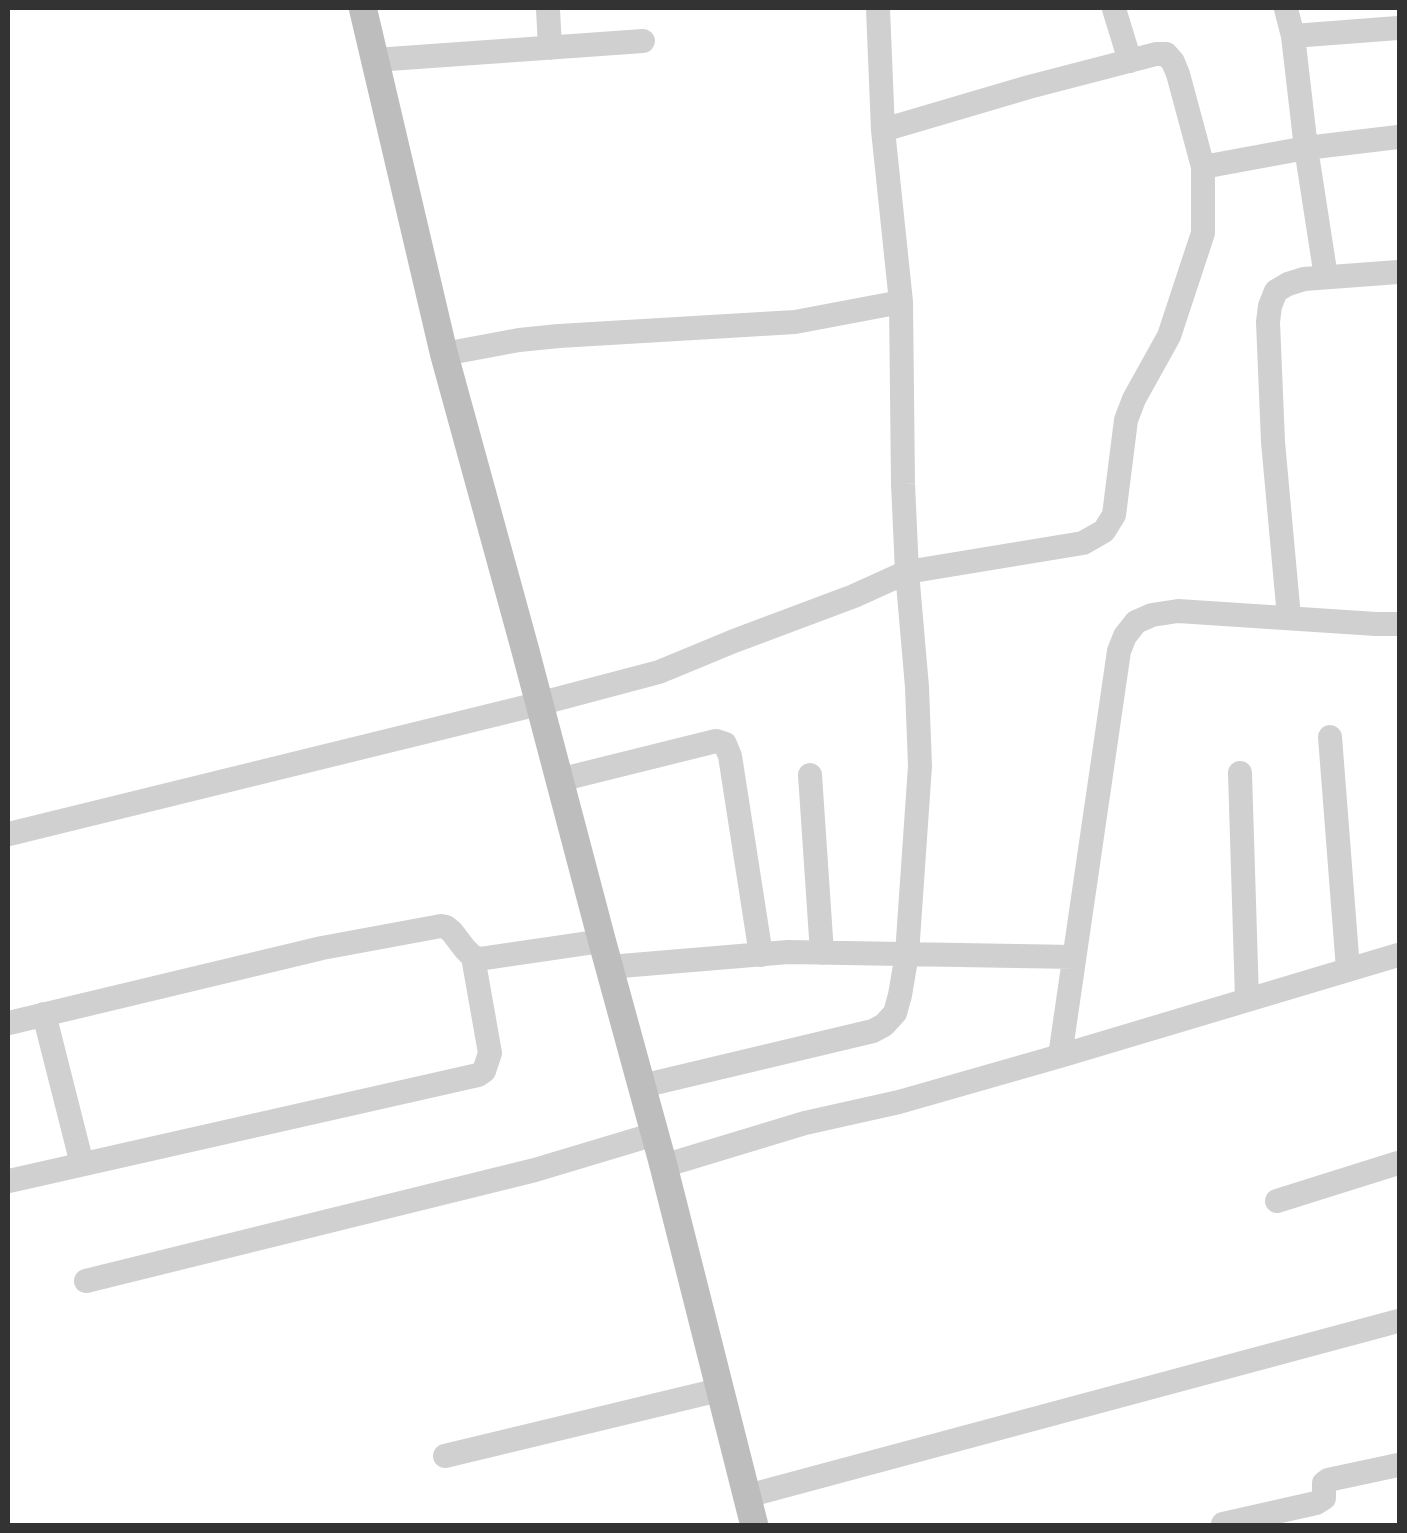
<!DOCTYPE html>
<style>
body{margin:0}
#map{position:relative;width:1407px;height:1533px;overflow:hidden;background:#fff;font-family:Figtree,sans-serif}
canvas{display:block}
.frame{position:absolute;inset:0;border:10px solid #333;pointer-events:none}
</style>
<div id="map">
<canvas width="1407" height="1533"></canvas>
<div class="frame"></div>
</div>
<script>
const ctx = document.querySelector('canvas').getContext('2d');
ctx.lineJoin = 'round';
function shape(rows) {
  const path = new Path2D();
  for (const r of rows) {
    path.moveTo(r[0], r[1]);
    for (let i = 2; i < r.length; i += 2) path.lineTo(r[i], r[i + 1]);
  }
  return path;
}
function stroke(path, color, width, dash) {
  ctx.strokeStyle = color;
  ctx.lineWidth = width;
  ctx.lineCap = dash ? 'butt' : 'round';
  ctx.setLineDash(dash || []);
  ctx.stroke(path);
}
const street = shape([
 [548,9,550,48],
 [1114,9,1130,61],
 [1286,9,1293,36,1306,148,1326,277],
 [1293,36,1398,28],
 [375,60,643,41],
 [1203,167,1306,148,1398,137],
 [444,354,519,340,559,336,795,322,901,302],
 [1289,617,1273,442,1268,322,1270,306,1276,291,1288,284,1304,279,1398,272],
 [1330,737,1348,969],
 [1240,773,1247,999],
 [810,775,822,953],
 [559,780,716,741,725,744,730,756,761,955],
 [9,834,538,704,659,672,734,641,854,596,907,572,1083,543,1104,531,1114,515,1126,420,1134,399,1169,336,1203,233,1203,167,1178,74,1173,62,1166,54,1156,54,1029,87,883,130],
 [609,967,788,952,1074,957],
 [44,1014,82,1164],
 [9,1023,322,948,441,926,446,927,452,932,465,949,473,957,479,959,602,941],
 [1060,1056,1119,651,1125,636,1136,622,1152,615,1178,611,1376,624,1398,624],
 [642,1086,873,1031,884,1025,895,1013,900,995,907,954,920,766,917,687,907,572,903,484,901,302,883,130,878,9],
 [663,1166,805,1123,899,1102,1060,1056,1398,955],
 [9,1181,478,1075,484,1071,490,1053,473,957],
 [1277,1201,1398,1163],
 [86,1281,535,1170,655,1134],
 [445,1456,719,1390],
 [747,1496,1398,1321],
 [1223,1524,1316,1503,1324,1498,1324,1483,1328,1480,1398,1465]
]);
const secondary = shape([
 [363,9,444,354,525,649,602,941,662,1160,754,1524]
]);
stroke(street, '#d0d0d0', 24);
stroke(secondary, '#bdbdbd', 28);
</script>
